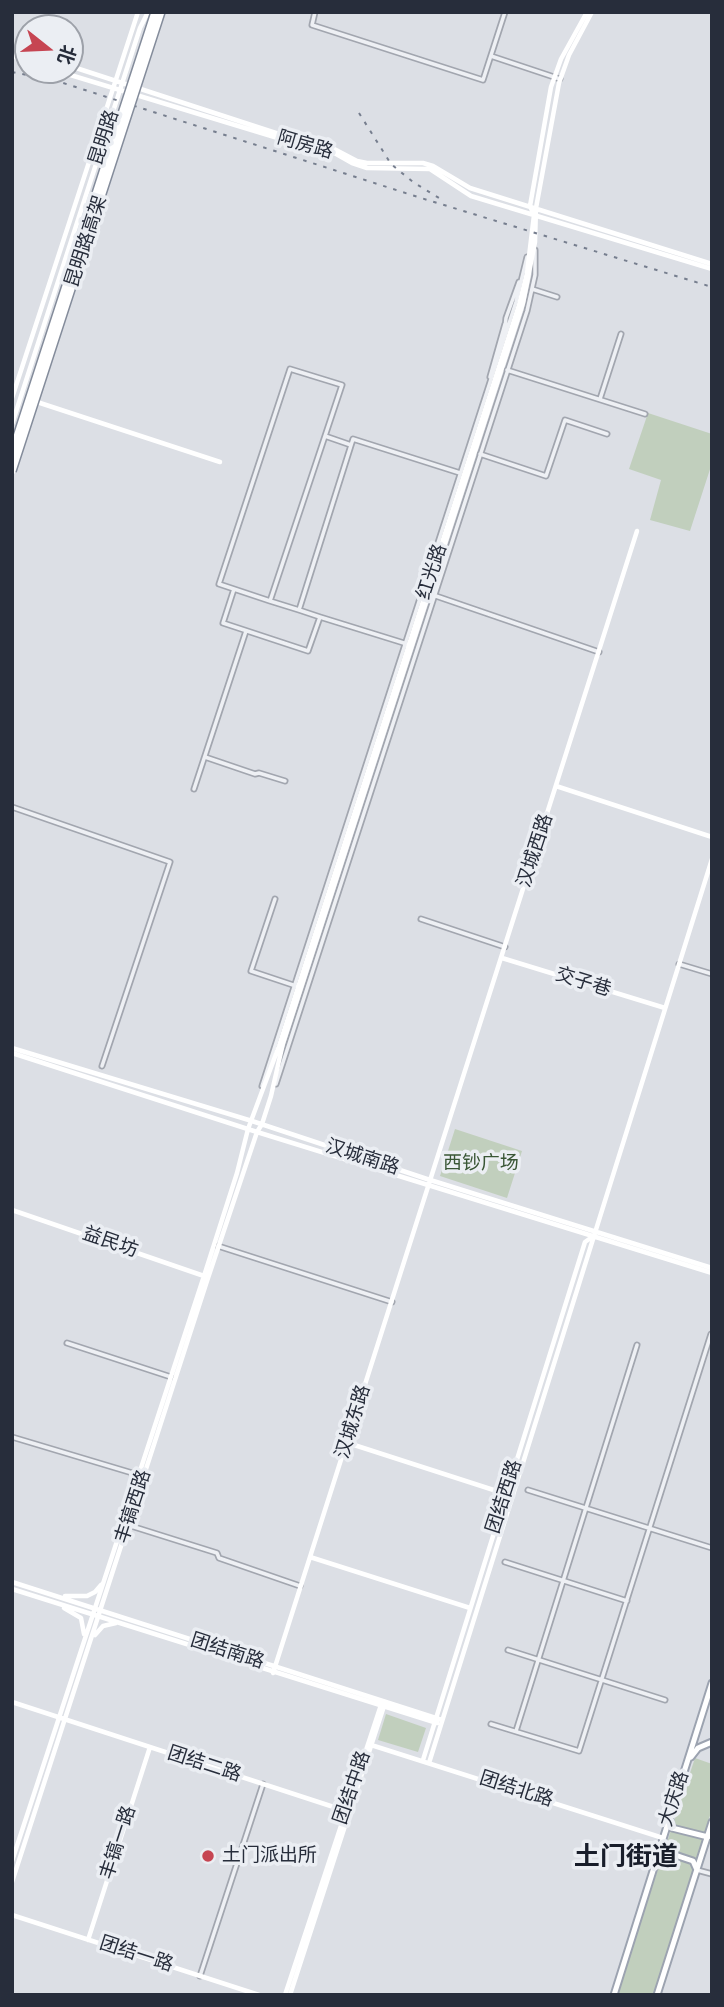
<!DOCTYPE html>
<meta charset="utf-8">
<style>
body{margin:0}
#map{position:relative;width:724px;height:2007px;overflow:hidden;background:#dcdfe5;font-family:"Titillium Web","Noto Sans SC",sans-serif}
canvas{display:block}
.frame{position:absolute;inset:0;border:14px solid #272d3b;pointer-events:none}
.north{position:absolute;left:14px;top:14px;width:70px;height:70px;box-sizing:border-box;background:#ebeef3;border:2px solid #9da1a9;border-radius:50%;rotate:108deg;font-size:19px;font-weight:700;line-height:28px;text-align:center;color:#272d3b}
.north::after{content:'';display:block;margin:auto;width:24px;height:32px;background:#c64552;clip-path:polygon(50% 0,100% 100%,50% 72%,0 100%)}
</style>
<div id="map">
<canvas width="724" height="2007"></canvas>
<div class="frame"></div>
<div class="north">北</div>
</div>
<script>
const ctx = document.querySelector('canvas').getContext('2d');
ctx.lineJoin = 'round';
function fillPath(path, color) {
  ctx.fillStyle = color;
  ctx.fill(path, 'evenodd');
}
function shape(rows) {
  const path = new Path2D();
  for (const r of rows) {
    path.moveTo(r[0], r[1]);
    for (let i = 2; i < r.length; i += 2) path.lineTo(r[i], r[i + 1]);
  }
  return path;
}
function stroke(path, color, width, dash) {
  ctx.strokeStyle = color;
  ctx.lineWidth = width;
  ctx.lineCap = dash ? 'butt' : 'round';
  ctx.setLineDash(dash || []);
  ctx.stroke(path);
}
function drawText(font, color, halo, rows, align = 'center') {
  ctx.font = font + ' "Titillium Web","Noto Sans SC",sans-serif';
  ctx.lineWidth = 7;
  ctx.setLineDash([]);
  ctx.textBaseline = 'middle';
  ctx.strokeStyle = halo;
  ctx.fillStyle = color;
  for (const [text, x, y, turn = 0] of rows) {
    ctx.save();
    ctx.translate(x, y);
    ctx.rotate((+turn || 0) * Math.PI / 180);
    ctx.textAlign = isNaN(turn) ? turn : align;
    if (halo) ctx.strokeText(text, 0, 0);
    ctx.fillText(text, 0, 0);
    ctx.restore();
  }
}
const green = shape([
 [648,413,712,434,712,463,690,531,650,520,661,480,629,469],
 [455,1129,522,1151,507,1198,440,1176],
 [386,1714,426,1728,418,1752,378,1740],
 [695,1758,712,1764,712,1809,654,1995,616,1995]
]);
const street = shape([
 [315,12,312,25,483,80,505,12],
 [491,56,560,79],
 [532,289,557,297],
 [505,328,506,318,519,282],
 [507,370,645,414],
 [490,377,505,324],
 [600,399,621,334],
 [325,436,351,445],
 [480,454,546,476,565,420,607,434],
 [234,589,223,623,308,651,320,617],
 [433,595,599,652],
 [270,601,342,385,290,369,219,584,270,601,299,610,320,617,407,644],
 [299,610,353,439,460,473],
 [205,757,255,774,259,773,285,781],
 [194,789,246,631],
 [12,807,170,862,102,1066],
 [275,899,251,971,296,986],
 [421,919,505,947],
 [679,964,712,974],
 [276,1084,527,311,535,275,535,250],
 [262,1086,516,302,527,257],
 [218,1246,392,1302],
 [67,1343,171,1377],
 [12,1437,139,1475],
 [528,1490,712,1548],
 [128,1525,217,1553,219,1558,300,1586],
 [505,1562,627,1601],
 [508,1650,665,1700],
 [491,1724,579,1751,711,1334],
 [516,1731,637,1345],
 [697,1870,712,1874],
 [200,1976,263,1784]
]);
const secondary = shape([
 [12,50,28,54],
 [12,56,28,61],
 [70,66,282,135,319,141,357,161,367,163,423,163,433,166,470,188,712,264],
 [54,70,281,139,322,146,352,163,367,168,430,169,471,196,712,269],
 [12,398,138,12],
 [34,401,220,462],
 [12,424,140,28,148,12],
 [556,786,712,837],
 [502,958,665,1008],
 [12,1048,252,1121,427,1179,712,1268],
 [12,1053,257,1132,712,1273],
 [12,1210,204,1276],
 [348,1443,506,1494],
 [310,1557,470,1608],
 [12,1582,442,1720],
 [12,1589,437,1723],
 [65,1596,87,1596,95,1592,101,1585],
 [64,1608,81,1618,84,1634],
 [95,1635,103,1626,116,1623],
 [273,1673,637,531],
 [12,1702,349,1812],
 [368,1744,663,1838],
 [423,1760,585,1242,592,1237],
 [429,1763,712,859],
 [12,1861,204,1276,237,1173,248,1129,279,1046,519,305,527,273,534,215,530,206,551,87,561,59,587,12],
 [12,1882,207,1281,257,1132,262,1124,271,1096,283,1043,523,303,535,242,536,208,559,83,569,55,592,12],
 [12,1915,259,1995],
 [88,1940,150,1747],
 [285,1995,381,1705],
 [290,1995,384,1706]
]);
const primary = shape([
 [691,1757,698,1748,712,1742],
 [670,1820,672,1828,708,1837],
 [657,1857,672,1854,693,1861,697,1870],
 [614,1995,712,1683],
 [657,1995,712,1822]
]);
const rail = shape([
 [12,72,57,81,421,198,712,287],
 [359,113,391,164,413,182,439,198]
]);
const highwayBridge = shape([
 [12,452,155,12],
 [12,471,161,12]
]);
const markers = [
 [208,1856,7,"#c64552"]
];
const streetNames = [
 ["昆明路",105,138,-72],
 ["阿房路",305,146,16],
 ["昆明路高架",87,242,-72],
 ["红光路",433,572,-72],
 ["汉城西路",536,851,-72],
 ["交子巷",583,983,17],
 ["汉城南路",362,1158,18],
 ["益民坊",110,1243,19],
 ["汉城东路",354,1422,-73],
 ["团结西路",505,1497,-72],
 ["丰镐西路",134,1507,-72],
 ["团结南路",227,1652,18],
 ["团结二路",204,1765,18],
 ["团结中路",353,1788,-71],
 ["团结北路",516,1790,18],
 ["大庆路",675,1799,-72],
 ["丰镐一路",119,1843,-72],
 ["团结一路",136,1955,18]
];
const parkNames = [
 ["西钞广场",481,1164]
];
const poiNames = [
 ["土门派出所",222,1856]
];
const districtNames = [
 ["土门街道",626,1859]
];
fillPath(green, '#c1cfbd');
stroke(street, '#a2a6af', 7);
stroke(primary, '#9ca3b0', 9);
stroke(street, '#eef0f4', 3.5);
stroke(secondary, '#fff', 4.5);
stroke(primary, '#fff', 5);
stroke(rail, '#767e8e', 2, [3.5, 7]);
stroke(highwayBridge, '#848c9b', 10, []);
stroke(highwayBridge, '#fff', 7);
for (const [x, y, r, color] of markers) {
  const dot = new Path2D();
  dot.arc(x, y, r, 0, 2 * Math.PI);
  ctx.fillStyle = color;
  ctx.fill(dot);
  stroke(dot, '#ebeef3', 2.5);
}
drawText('19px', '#272d3b', '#ebeef3', streetNames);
drawText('19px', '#395635', '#ebeef3', parkNames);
drawText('19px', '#272d3b', '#ebeef3', poiNames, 'left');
drawText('bold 26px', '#191e2b', '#ebeef3', districtNames);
</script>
